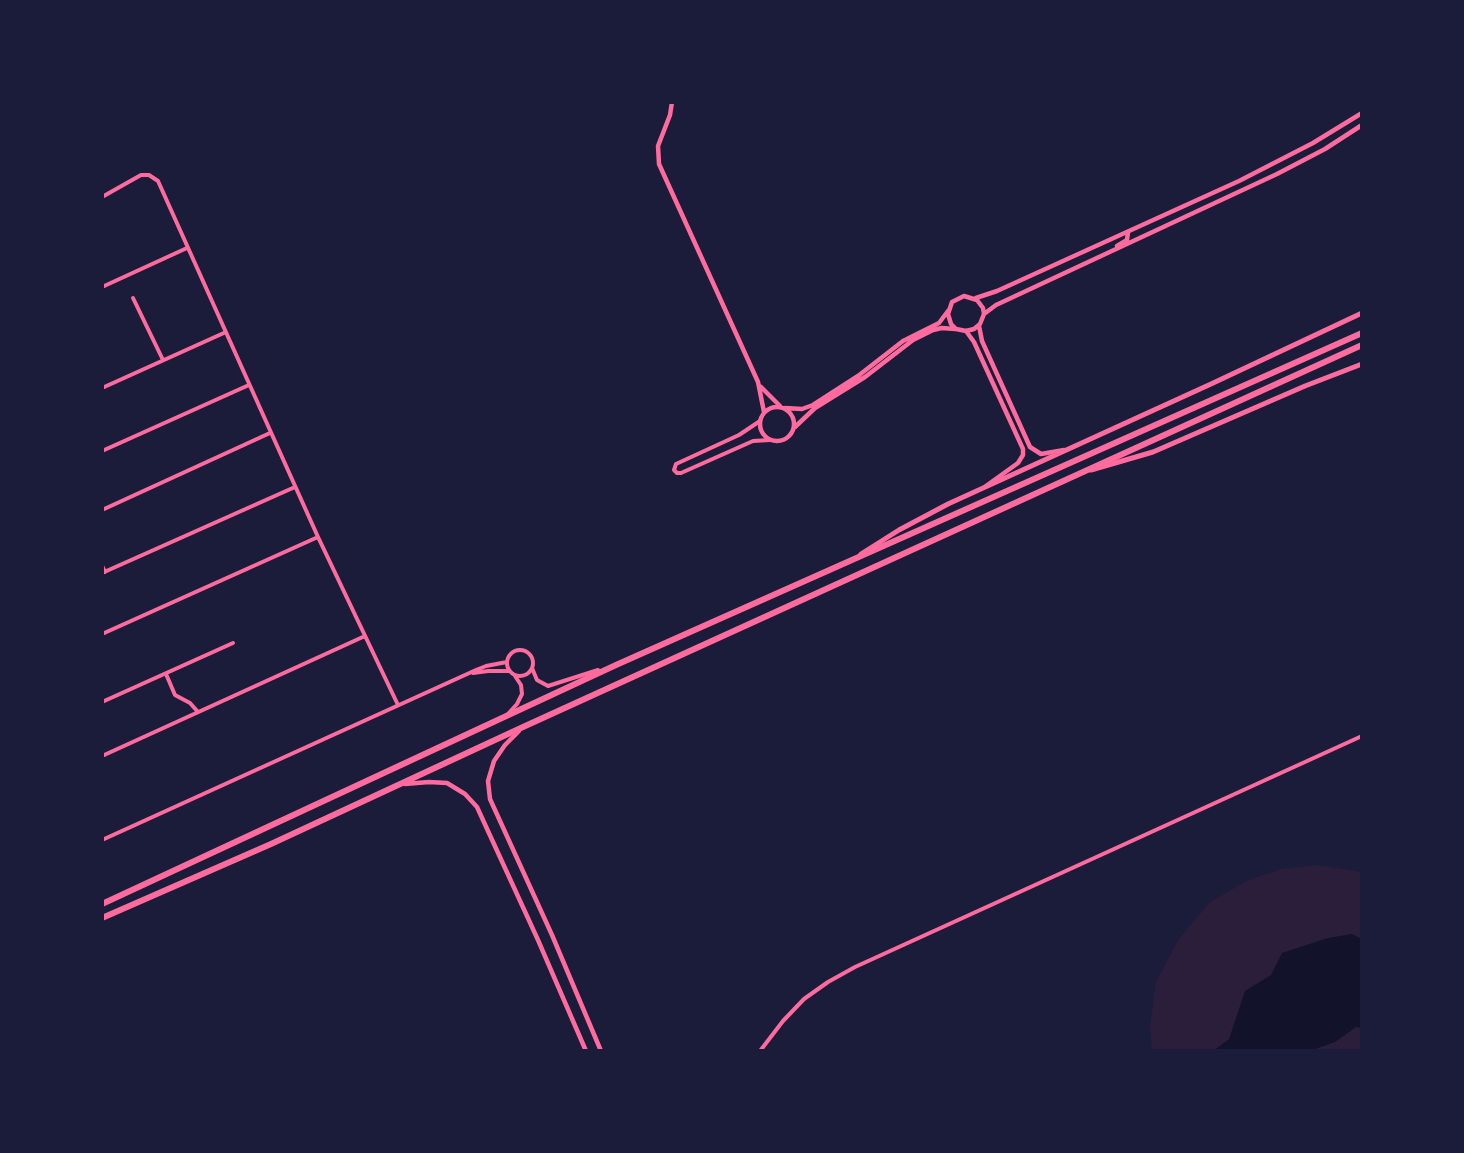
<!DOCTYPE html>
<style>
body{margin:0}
#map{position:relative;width:1464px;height:1153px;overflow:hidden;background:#1b1b3a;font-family:"PT Sans Narrow",sans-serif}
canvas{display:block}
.frame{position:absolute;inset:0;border:104px solid #1b1b3a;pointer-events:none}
</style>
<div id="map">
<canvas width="1464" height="1153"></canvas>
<div class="frame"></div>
</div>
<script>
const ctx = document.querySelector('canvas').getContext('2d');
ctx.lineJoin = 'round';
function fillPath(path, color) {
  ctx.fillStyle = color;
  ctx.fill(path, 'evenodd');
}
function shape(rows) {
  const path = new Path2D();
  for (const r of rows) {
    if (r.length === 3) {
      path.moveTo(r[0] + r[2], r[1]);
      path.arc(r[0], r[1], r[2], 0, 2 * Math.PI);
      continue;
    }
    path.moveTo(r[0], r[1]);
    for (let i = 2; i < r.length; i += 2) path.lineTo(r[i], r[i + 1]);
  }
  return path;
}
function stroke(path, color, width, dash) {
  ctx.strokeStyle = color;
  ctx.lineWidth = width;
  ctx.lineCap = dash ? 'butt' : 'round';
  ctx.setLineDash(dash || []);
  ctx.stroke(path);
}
const green = shape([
 [1316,865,1362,872,1362,1051,1152,1051,1150,1027,1156,982,1178,940,1209,903,1246,881,1281,869]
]);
const water = shape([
 [1352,934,1362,939,1362,1028,1356,1027,1335,1042,1310,1051,1213,1051,1229,1039,1245,991,1271,975,1282,953,1328,938]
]);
const minor = shape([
 [102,197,141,175,149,175,158,181,318,537,398,705],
 [102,287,187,248],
 [133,298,163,360],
 [102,388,226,332],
 [760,421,739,435,676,464,674,470,677,473,681,473,753,441,770,440],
 [102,451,249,385],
 [102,510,270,433],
 [102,566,105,572],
 [102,573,295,487],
 [102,634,318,537],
 [520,663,13],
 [532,668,537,680,548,686,598,670],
 [473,673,488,671,509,671],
 [166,674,175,695,190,703,198,712],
 [102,702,233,643],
 [508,714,517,704,522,694,521,685,515,676],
 [102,756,365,636],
 [102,840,476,670,486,666,507,662],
 [760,1051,783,1021,804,999,828,982,855,967,1362,736]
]);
const tertiary = shape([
 [672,102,670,115,658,146,659,164,758,382,764,412],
 [1117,246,1127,240,1128,232],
 [976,298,997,291,1239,181,1313,143,1362,113],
 [984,314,983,308,977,300,964,296,952,302,948,314,951,324,956,329,966,331,974,329,980,324,984,314,996,305,1277,174,1325,149,1362,125],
 [979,326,982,341,1030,447,1041,454,1064,450],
 [966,331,974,342,1023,449,1023,455,1018,463,986,486],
 [761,387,780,406],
 [777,424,17],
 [785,408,802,409,813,405,858,376,903,341,939,323,948,311],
 [795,427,815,408,865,377,913,340,933,330,942,328,955,329],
 [519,731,505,745,494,761,488,781,490,799,552,935,601,1051],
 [405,784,429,782,447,783,465,794,477,807,538,940,586,1051]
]);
const primary = shape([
 [1091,470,1153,452,1305,386,1362,364],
 [861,554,899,530,948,504,1211,384,1362,313]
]);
const trunk = shape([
 [102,904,616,665,1362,333],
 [102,918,271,844,523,727,1362,345]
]);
fillPath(green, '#2a1e3b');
fillPath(water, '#12122b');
stroke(minor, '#ff6b9d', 4);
stroke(tertiary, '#ff6b9d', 4.5);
stroke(primary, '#ff6b9d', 5);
stroke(trunk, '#ff6b9d', 6);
</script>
